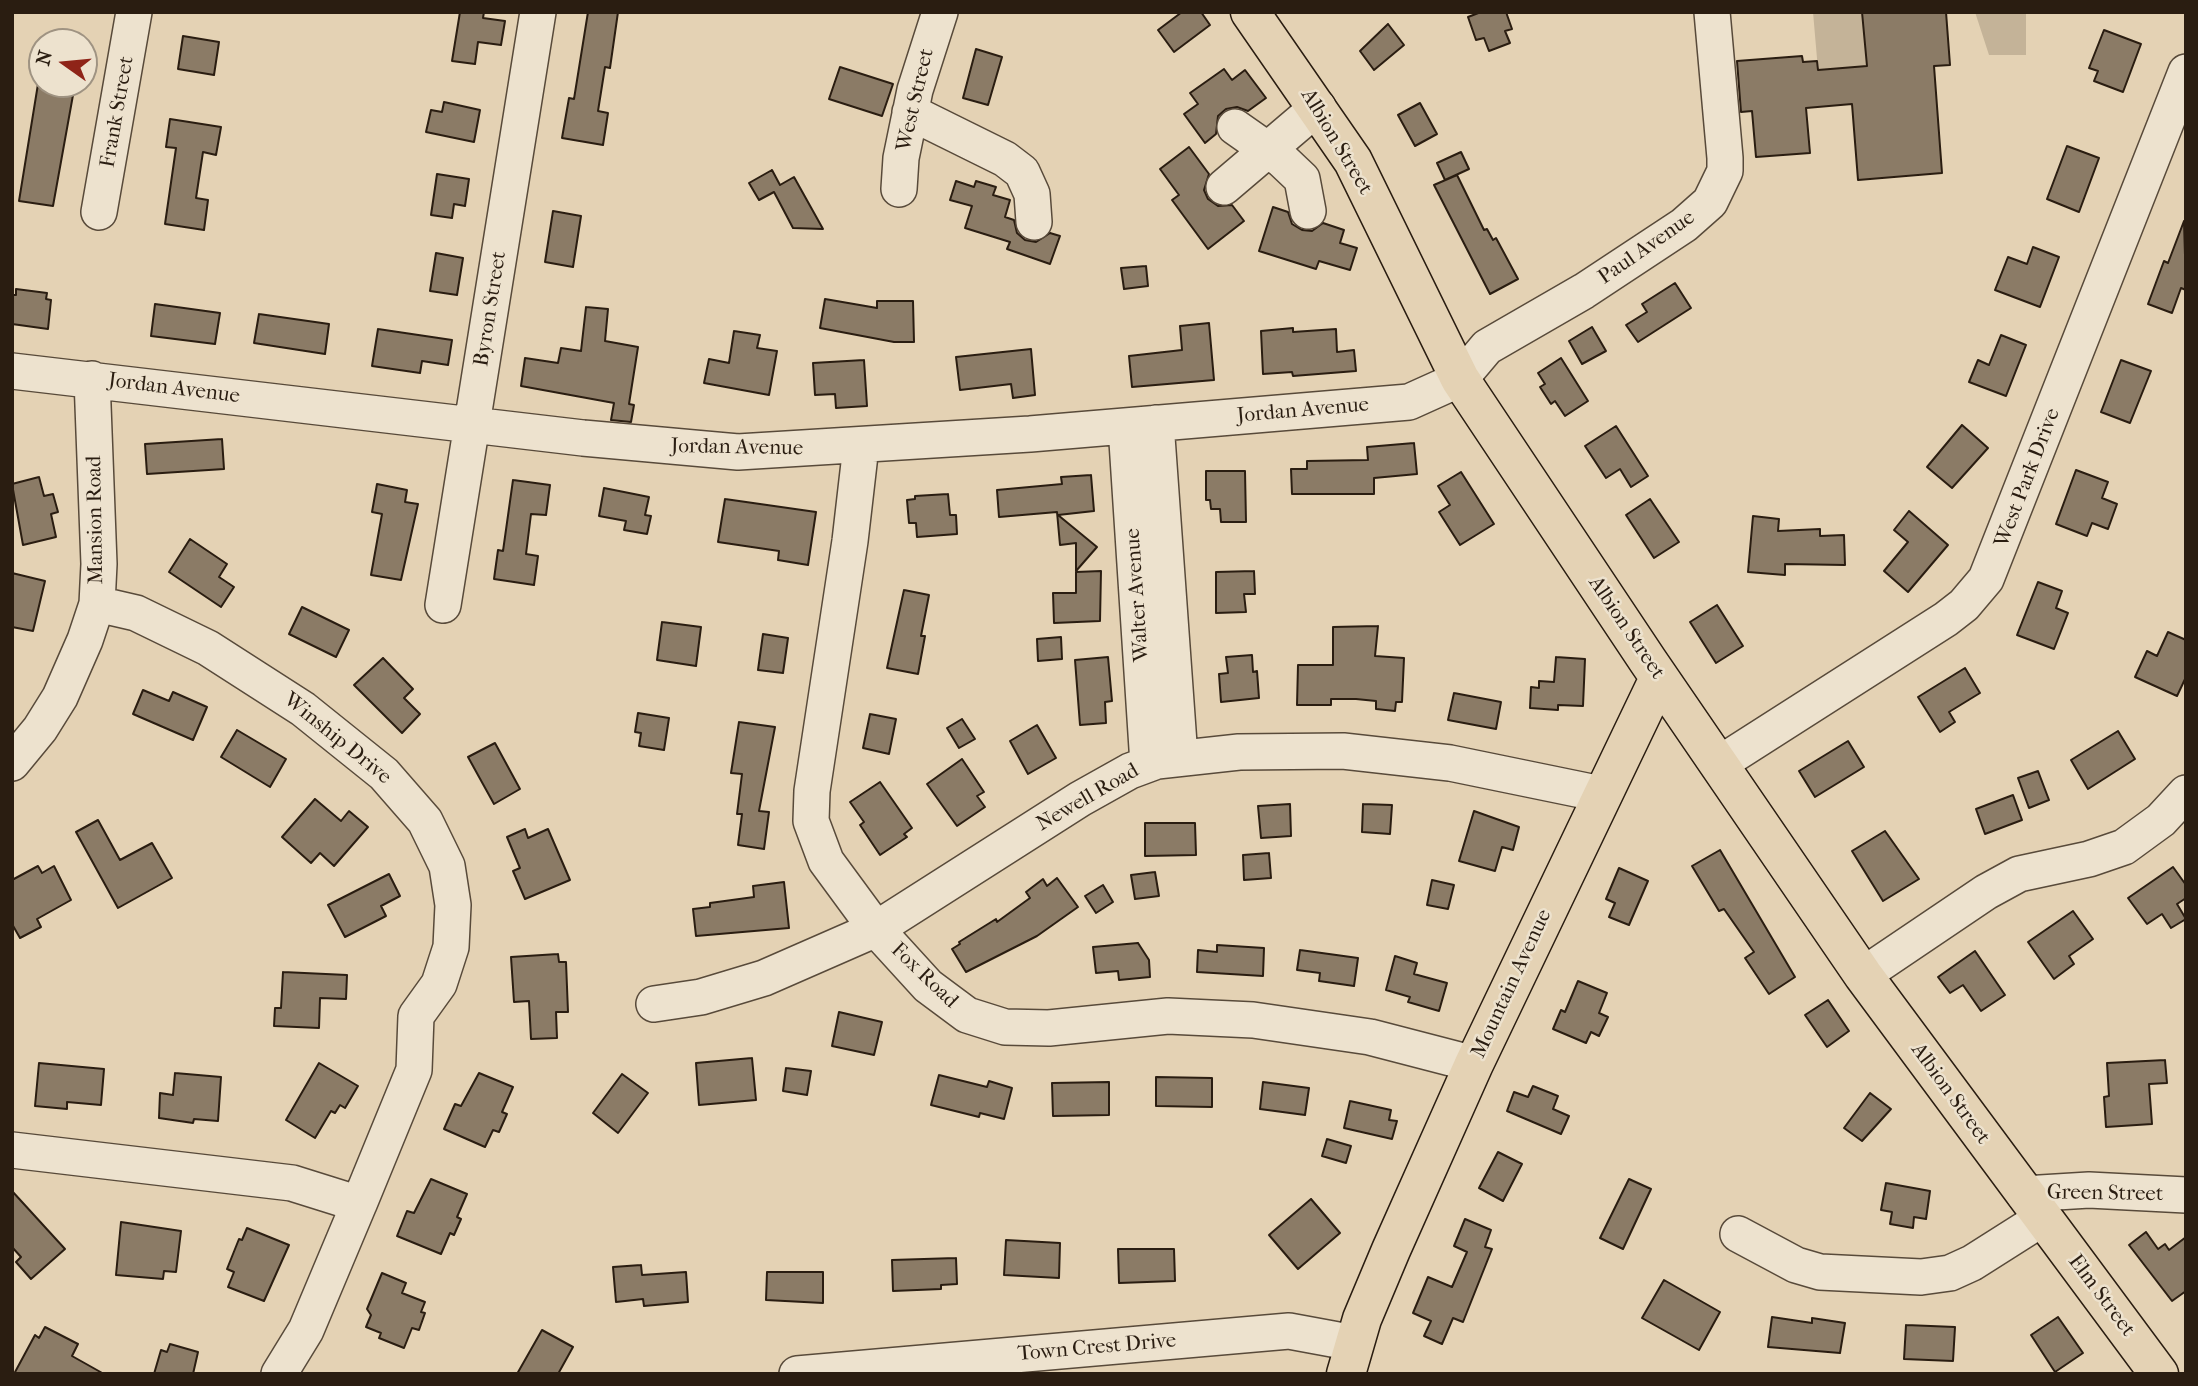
<!DOCTYPE html>
<style>
body{margin:0}
#map{position:relative;width:2198px;height:1386px;overflow:hidden;background:#e4d2b4;font-family:"IM FELL French Canon",serif}
canvas{display:block}
.frame{position:absolute;inset:0;border:14px solid #2a1d11;pointer-events:none}
.north{position:absolute;left:28px;top:28px;width:70px;height:70px;box-sizing:border-box;background:#ede2ce;border:2px solid #9f9382;border-radius:50%;rotate:285deg;font-size:19px;font-weight:700;line-height:28px;text-align:center;color:#2a1d11}
.north::after{content:'';display:block;margin:auto;width:24px;height:32px;background:#8f2418;clip-path:polygon(50% 0,100% 100%,50% 72%,0 100%)}
</style>
<div id="map">
<canvas width="2198" height="1386"></canvas>
<div class="frame"></div>
<div class="north">N</div>
</div>
<script>
const ctx = document.querySelector('canvas').getContext('2d');
ctx.lineJoin = 'round';
function fillPath(path, color) {
  ctx.fillStyle = color;
  ctx.fill(path, 'evenodd');
}
function shape(rows) {
  const path = new Path2D();
  for (const r of rows) {
    path.moveTo(r[0], r[1]);
    for (let i = 2; i < r.length; i += 2) path.lineTo(r[i], r[i + 1]);
  }
  return path;
}
function stroke(path, color, width, dash) {
  ctx.strokeStyle = color;
  ctx.lineWidth = width;
  ctx.lineCap = dash ? 'butt' : 'round';
  ctx.setLineDash(dash || []);
  ctx.stroke(path);
}
function drawText(font, color, halo, rows, align = 'center') {
  ctx.font = font + ' "IM FELL French Canon",serif';
  ctx.lineWidth = 5;
  ctx.setLineDash([]);
  ctx.textBaseline = 'middle';
  ctx.strokeStyle = halo;
  ctx.fillStyle = color;
  for (const [text, x, y, turn = 0] of rows) {
    ctx.save();
    ctx.translate(x, y);
    ctx.rotate((+turn || 0) * Math.PI / 180);
    ctx.textAlign = isNaN(turn) ? turn : align;
    if (halo) ctx.strokeText(text, 0, 0);
    ctx.fillText(text, 0, 0);
    ctx.restore();
  }
}
const green = shape([
 [1813,12,1862,12,1867,66,1818,70],
 [1975,12,2026,12,2026,55,1989,55]
]);
const building = shape([
 [460,12,484,12,483,18,505,21,501,45,478,42,475,64,452,61,460,12],
 [588,12,618,12,610,68,605,67,598,111,608,113,603,145,562,138,569,98,574,99,588,12],
 [1182,12,1201,12,1210,25,1174,52,1158,30,1182,12],
 [1481,12,1506,12,1512,29,1505,31,1510,43,1489,51,1484,38,1476,40,1468,17,1481,12],
 [1862,12,1946,12,1950,65,1934,66,1942,173,1858,180,1852,104,1806,108,1810,153,1756,157,1752,111,1741,112,1737,61,1802,56,1803,62,1817,61,1818,70,1867,66,1862,12],
 [1388,24,1404,45,1374,70,1360,51,1388,24],
 [2104,30,2141,44,2123,92,2094,81,2098,71,2089,68,2104,30],
 [183,36,219,42,214,75,178,69,183,36],
 [976,49,1002,57,988,105,963,98,976,49],
 [840,67,893,84,882,116,829,99,840,67],
 [1224,69,1232,80,1245,70,1266,98,1248,111,1237,107,1226,109,1218,116,1216,134,1205,143,1184,114,1198,104,1190,93,1224,69],
 [38,84,75,84,53,206,19,201,38,84],
 [444,102,480,110,474,142,426,132,431,110,442,112,444,102],
 [1420,103,1437,134,1415,146,1398,115,1420,103],
 [170,119,221,127,216,155,203,152,196,198,208,200,204,230,165,224,176,148,166,147,170,119],
 [2067,146,2099,158,2079,212,2047,199,2067,146],
 [1189,147,1209,174,1204,190,1208,199,1218,206,1232,205,1244,221,1208,249,1172,200,1179,195,1160,169,1189,147],
 [1461,152,1469,169,1445,180,1437,163,1461,152],
 [772,170,780,185,794,177,823,229,793,228,774,192,759,200,749,183,772,170],
 [437,174,469,179,465,206,454,204,452,218,431,215,437,174],
 [1457,175,1484,230,1487,229,1493,240,1496,238,1518,279,1490,294,1434,185,1457,175],
 [956,181,974,187,976,181,996,187,993,195,1010,200,1005,217,1014,220,1017,233,1025,240,1036,242,1050,233,1060,236,1050,264,1007,249,1010,242,965,228,972,206,950,200,956,181],
 [1273,207,1288,212,1292,224,1302,230,1312,231,1323,223,1344,230,1340,243,1357,248,1350,270,1319,261,1316,269,1259,251,1273,207],
 [553,211,581,216,573,267,545,262,553,211],
 [2184,221,2186,290,2181,288,2172,313,2148,304,2164,261,2168,263,2184,221],
 [2033,247,2059,257,2040,307,1995,290,2008,257,2027,264,2033,247],
 [436,253,463,258,457,295,430,291,436,253],
 [1146,266,1148,286,1124,289,1121,268,1146,266],
 [1675,283,1691,308,1638,342,1626,325,1647,312,1642,304,1675,283],
 [16,289,47,293,46,299,51,300,48,329,12,324,12,295,16,295,16,289],
 [825,299,877,308,877,301,913,301,914,342,894,342,820,328,825,299],
 [155,304,220,313,215,344,151,336,155,304],
 [586,307,608,309,605,341,638,347,629,404,634,405,631,422,611,420,614,403,521,386,525,358,558,363,561,348,581,351,586,307],
 [259,314,329,324,325,354,254,343,259,314],
 [1209,323,1214,380,1132,387,1129,356,1182,350,1180,326,1209,323],
 [1592,327,1606,351,1582,364,1569,341,1592,327],
 [1293,328,1293,332,1336,329,1337,352,1354,350,1356,371,1293,376,1292,372,1263,374,1261,331,1293,328],
 [378,329,452,340,448,365,422,361,420,373,372,366,378,329],
 [734,331,760,335,757,348,777,351,769,395,704,383,709,359,729,363,734,331],
 [2001,335,2026,345,2006,396,1969,382,1978,360,1989,365,2001,335],
 [1031,349,1035,395,1013,398,1011,384,960,390,956,357,1031,349],
 [1561,358,1588,401,1565,416,1555,401,1551,404,1540,387,1545,384,1538,373,1561,358],
 [864,360,867,406,836,408,835,394,815,395,813,363,864,360],
 [2121,360,2151,371,2130,423,2101,412,2121,360],
 [1962,425,1988,448,1952,488,1927,467,1962,425],
 [1616,426,1648,476,1631,487,1620,469,1606,478,1585,446,1616,426],
 [222,439,224,469,147,474,145,444,222,439],
 [1414,443,1417,474,1374,478,1374,494,1292,494,1291,469,1307,469,1307,461,1368,460,1367,447,1414,443],
 [2076,470,2108,482,2102,498,2117,504,2108,529,2092,523,2087,536,2056,524,2076,470],
 [1206,471,1245,471,1246,522,1221,522,1220,509,1211,509,1210,500,1206,500,1206,471],
 [1461,472,1494,524,1460,545,1439,512,1450,505,1438,486,1461,472],
 [1091,475,1094,511,1058,515,1097,547,1076,571,1076,543,1060,545,1057,512,999,517,997,490,1062,484,1061,477,1091,475],
 [39,477,44,496,53,494,58,512,51,514,56,537,23,545,12,484,39,477],
 [513,480,550,485,546,515,531,514,526,554,538,556,534,585,494,579,498,550,503,551,513,480],
 [377,484,407,490,405,502,418,504,401,580,371,575,382,514,372,512,377,484],
 [604,488,649,497,645,515,651,516,647,534,624,530,626,521,599,516,604,488],
 [948,494,950,515,956,515,957,534,917,537,916,523,909,523,907,500,915,499,915,496,948,494],
 [725,499,816,512,808,565,778,560,779,551,718,542,725,499],
 [1650,499,1679,542,1654,558,1626,515,1650,499],
 [1909,511,1948,545,1908,592,1884,571,1908,542,1894,530,1909,511],
 [1753,516,1779,519,1778,531,1820,529,1820,536,1844,535,1845,565,1785,564,1785,575,1748,572,1753,516],
 [190,539,227,564,219,577,234,587,221,607,169,572,190,539],
 [1101,571,1100,621,1054,623,1053,593,1076,593,1076,572,1101,571],
 [1254,571,1255,594,1244,594,1246,612,1216,613,1216,572,1254,571],
 [12,573,45,581,33,631,12,627,12,573],
 [2038,582,2062,591,2056,608,2068,613,2054,649,2017,635,2038,582],
 [904,590,929,595,921,636,925,636,918,674,887,668,904,590],
 [1717,605,1743,646,1716,663,1690,622,1717,605],
 [302,607,349,630,336,657,289,634,302,607],
 [662,622,701,627,696,666,657,660,662,622],
 [1378,626,1375,656,1404,658,1402,702,1396,702,1395,711,1376,709,1376,701,1356,699,1331,699,1331,705,1297,705,1298,665,1333,665,1333,627,1378,626],
 [2168,632,2186,640,2186,677,2177,696,2135,677,2147,651,2157,656,2168,632],
 [763,634,788,638,783,673,758,670,763,634],
 [1061,637,1062,659,1038,661,1037,639,1061,637],
 [1252,655,1253,672,1257,671,1259,698,1221,702,1219,674,1228,673,1226,657,1252,655],
 [1108,657,1112,701,1105,702,1106,723,1080,725,1075,660,1108,657],
 [1556,657,1585,659,1583,706,1558,705,1558,710,1530,708,1531,687,1539,688,1539,681,1554,682,1556,657],
 [383,658,413,689,404,698,420,714,402,733,354,685,383,658],
 [1965,668,1980,693,1949,712,1955,722,1940,732,1918,697,1965,668],
 [143,690,169,701,173,692,207,707,193,740,133,714,143,690],
 [1454,693,1501,702,1496,729,1448,720,1454,693],
 [638,713,669,718,664,750,639,746,641,733,635,732,638,713],
 [870,714,896,719,889,754,863,748,870,714],
 [962,719,975,739,959,748,947,728,962,719],
 [739,722,775,727,759,811,769,812,764,849,738,845,742,814,737,814,742,774,731,773,739,722],
 [1037,725,1056,758,1028,774,1010,741,1037,725],
 [237,730,286,759,270,787,221,757,237,730],
 [2118,731,2135,759,2088,789,2071,760,2118,731],
 [1848,741,1864,767,1815,797,1799,771,1848,741],
 [495,743,520,789,494,804,468,757,495,743],
 [962,759,984,792,977,796,985,807,957,826,927,784,962,759],
 [2038,771,2049,800,2029,808,2018,778,2038,771],
 [880,782,912,828,904,834,907,837,880,855,860,825,864,822,850,802,880,782],
 [2013,795,2022,820,1985,834,1976,809,2013,795],
 [315,799,341,821,349,811,368,827,334,866,320,853,311,863,282,837,315,799],
 [1290,804,1291,836,1261,838,1258,806,1290,804],
 [1363,804,1392,805,1390,834,1362,832,1363,804],
 [1474,811,1519,827,1513,850,1502,847,1495,871,1459,861,1474,811],
 [98,820,120,860,152,843,172,878,118,908,76,832,98,820],
 [1145,823,1195,823,1196,855,1145,856,1145,823],
 [525,829,528,838,548,829,570,880,525,899,513,871,520,868,507,837,525,829],
 [1885,831,1919,879,1883,901,1852,851,1885,831],
 [1720,850,1795,977,1769,994,1745,958,1754,952,1724,909,1719,911,1692,866,1720,850],
 [1269,853,1271,878,1244,880,1243,855,1269,853],
 [38,866,42,873,54,866,71,900,37,919,41,927,20,938,12,924,12,880,38,866],
 [2173,867,2186,885,2186,898,2177,904,2186,919,2171,928,2162,914,2147,924,2128,898,2173,867],
 [1619,868,1648,881,1629,925,1609,917,1615,903,1606,899,1619,868],
 [1155,872,1159,896,1135,899,1131,875,1155,872],
 [389,874,400,896,381,906,386,916,345,937,328,905,389,874],
 [1057,878,1078,907,1037,936,966,972,952,949,960,944,959,942,996,919,997,922,1030,898,1026,892,1043,879,1047,886,1057,878],
 [1432,880,1454,885,1448,909,1427,905,1432,880],
 [784,882,789,928,696,936,693,909,710,907,710,903,754,897,753,886,784,882],
 [1103,885,1113,902,1096,913,1085,896,1103,885],
 [2073,911,2093,939,2069,956,2074,964,2054,979,2028,942,2073,911],
 [1138,943,1149,960,1150,977,1119,980,1118,971,1096,973,1093,947,1138,943],
 [1217,945,1264,948,1263,976,1197,972,1198,950,1217,952,1217,945],
 [1300,950,1358,958,1354,986,1319,981,1320,973,1297,970,1300,950],
 [1975,951,2005,995,1981,1011,1963,985,1950,993,1938,977,1975,951],
 [558,954,559,962,566,962,568,1012,556,1012,557,1038,531,1039,529,1001,514,1002,511,957,558,954],
 [1395,956,1417,963,1414,974,1447,983,1439,1011,1408,1002,1410,997,1386,990,1395,956],
 [283,972,347,975,346,999,320,998,319,1028,274,1026,275,1008,281,1008,283,972],
 [1578,981,1607,993,1599,1013,1608,1017,1599,1036,1591,1032,1586,1043,1553,1029,1561,1010,1565,1012,1578,981],
 [1828,1000,1849,1031,1827,1047,1805,1015,1828,1000],
 [839,1012,882,1022,874,1055,832,1046,839,1012],
 [752,1058,756,1100,699,1105,696,1063,752,1058],
 [2165,1060,2167,1083,2149,1084,2152,1124,2106,1127,2104,1097,2109,1096,2107,1063,2165,1060],
 [39,1063,104,1069,101,1105,67,1102,67,1109,35,1106,39,1063],
 [319,1063,358,1086,345,1108,340,1105,335,1113,331,1111,315,1138,286,1120,319,1063],
 [786,1068,811,1071,807,1095,783,1091,786,1068],
 [175,1073,221,1077,218,1121,194,1119,193,1123,159,1118,160,1093,173,1095,175,1073],
 [479,1073,513,1087,502,1112,507,1114,499,1132,493,1130,485,1147,444,1129,455,1104,461,1106,479,1073],
 [622,1074,648,1093,618,1133,593,1113,622,1074],
 [939,1075,987,1087,989,1081,1012,1088,1004,1119,980,1113,979,1117,931,1105,939,1075],
 [1156,1077,1212,1078,1212,1107,1156,1106,1156,1077],
 [1109,1082,1109,1115,1053,1116,1052,1083,1109,1082],
 [1263,1082,1309,1088,1305,1115,1260,1109,1263,1082],
 [1533,1086,1558,1096,1553,1109,1569,1116,1561,1134,1507,1111,1514,1092,1528,1097,1533,1086],
 [1870,1093,1891,1109,1862,1141,1844,1128,1870,1093],
 [1350,1101,1391,1110,1389,1120,1397,1121,1392,1139,1344,1128,1350,1101],
 [1327,1139,1351,1146,1346,1163,1322,1156,1327,1139],
 [1498,1152,1522,1164,1503,1201,1479,1188,1498,1152],
 [431,1179,467,1194,457,1217,461,1219,454,1235,450,1233,441,1254,397,1236,407,1211,414,1213,431,1179],
 [1629,1179,1651,1189,1623,1249,1600,1238,1629,1179],
 [1886,1183,1930,1191,1926,1219,1914,1217,1913,1228,1890,1224,1892,1212,1881,1210,1886,1183],
 [12,1191,65,1249,31,1279,16,1262,21,1257,12,1247,12,1191],
 [1311,1199,1340,1233,1298,1269,1269,1235,1311,1199],
 [1465,1219,1491,1230,1485,1247,1492,1249,1463,1322,1453,1318,1442,1344,1424,1336,1431,1321,1413,1313,1428,1277,1452,1287,1467,1252,1454,1246,1465,1219],
 [121,1222,181,1231,176,1272,164,1271,163,1279,116,1275,121,1222],
 [247,1228,289,1245,264,1301,228,1287,234,1272,227,1269,239,1239,242,1240,247,1228],
 [2146,1232,2158,1249,2165,1244,2169,1250,2186,1237,2186,1291,2172,1301,2129,1245,2146,1232],
 [1006,1240,1060,1243,1059,1278,1004,1275,1006,1240],
 [1118,1249,1174,1249,1175,1281,1119,1283,1118,1249],
 [956,1258,957,1284,941,1285,941,1289,893,1291,892,1260,956,1258],
 [641,1265,642,1275,686,1272,688,1302,644,1306,643,1299,616,1302,613,1267,641,1265],
 [767,1272,823,1272,823,1303,766,1300,767,1272],
 [382,1273,406,1283,402,1293,425,1302,421,1312,425,1313,419,1330,412,1328,404,1348,379,1338,381,1333,366,1327,371,1315,367,1309,382,1273],
 [1664,1280,1720,1312,1699,1350,1642,1318,1664,1280],
 [1772,1317,1812,1323,1812,1318,1845,1323,1840,1353,1768,1347,1772,1317],
 [2058,1317,2083,1353,2055,1372,2031,1335,2058,1317],
 [1906,1325,1955,1327,1953,1361,1904,1359,1906,1325],
 [45,1327,78,1344,72,1356,104,1374,14,1374,35,1335,39,1338,45,1327],
 [542,1330,573,1347,558,1374,517,1374,542,1330],
 [170,1344,198,1352,193,1374,154,1374,161,1350,167,1352,170,1344]
]);
const minor = shape([
 [910,112,1005,159,1022,172,1032,194,1034,222],
 [1235,127,1282,160,1302,179,1308,211],
 [1224,187,1318,107],
 [899,189,901,158,915,90,940,12],
 [99,212,134,12],
 [12,371,583,438,738,452,1030,434,1409,402,1460,379,1487,347,1584,291,1684,225,1710,202,1725,171,1725,158,1712,12],
 [1156,423,1180,758],
 [1126,426,1148,764],
 [861,446,850,541,812,791,811,821,826,861,876,929,928,986,967,1015,1005,1027,1049,1028,1168,1016,1253,1020,1370,1037,1474,1064],
 [443,605,538,12],
 [12,763,40,729,60,697,85,640,97,604,99,564,92,379],
 [1719,764,1946,619,1964,605,1986,579,2186,72],
 [1863,975,1986,892,2019,874,2089,859,2124,847,2161,820,2186,793],
 [654,1004,701,997,764,978,876,929,1080,799,1130,771,1157,761,1239,752,1343,751,1450,763,1601,794],
 [12,1150,292,1183,359,1204,414,1070,416,1016,439,984,451,947,453,905,447,866,425,821,384,774,303,709,208,648,136,613,97,604],
 [2024,1194,2089,1190,2186,1195],
 [1738,1234,1796,1265,1820,1272,1921,1277,1950,1273,1972,1263,2043,1218],
 [279,1374,306,1330,359,1204],
 [797,1374,1289,1331,1354,1343]
]);
const major = shape([
 [1250,12,1353,161,1460,379,1648,661,1863,975,2159,1374],
 [1346,1374,1362,1319,1391,1250,1474,1064,1659,678]
]);
const streetNames = [
 ["West Street",916,100,-77],
 ["Frank Street",118,112,-80],
 ["Albion Street",1336,142,59],
 ["Paul Avenue",1647,248,-35],
 ["Byron Street",491,309,-81],
 ["Jordan Avenue",174,389,7],
 ["Jordan Avenue",1303,411,-5],
 ["Jordan Avenue",737,448,1],
 ["West Park Drive",2028,478,-69],
 ["Mansion Road",96,520,-91],
 ["Walter Avenue",1138,595,-94],
 ["Albion Street",1626,628,56],
 ["Winship Drive",337,739,39],
 ["Newell Road",1088,798,-30],
 ["Fox Road",924,976,44],
 ["Mountain Avenue",1512,984,-65],
 ["Albion Street",1950,1094,54],
 ["Green Street",2105,1194,1],
 ["Elm Street",2101,1296,53],
 ["Town Crest Drive",1097,1348,-5]
];
fillPath(green, '#c4b398');
fillPath(building, '#8b7b66');
stroke(building, '#2a1d11', 2);
stroke(minor, '#584a3a', 38);
stroke(major, '#2a1d11', 41);
stroke(minor, '#ede2ce', 35);
stroke(major, '#e4d2b4', 38);
drawText('21px', '#2a1d11', '#ede2ce', streetNames);
</script>
